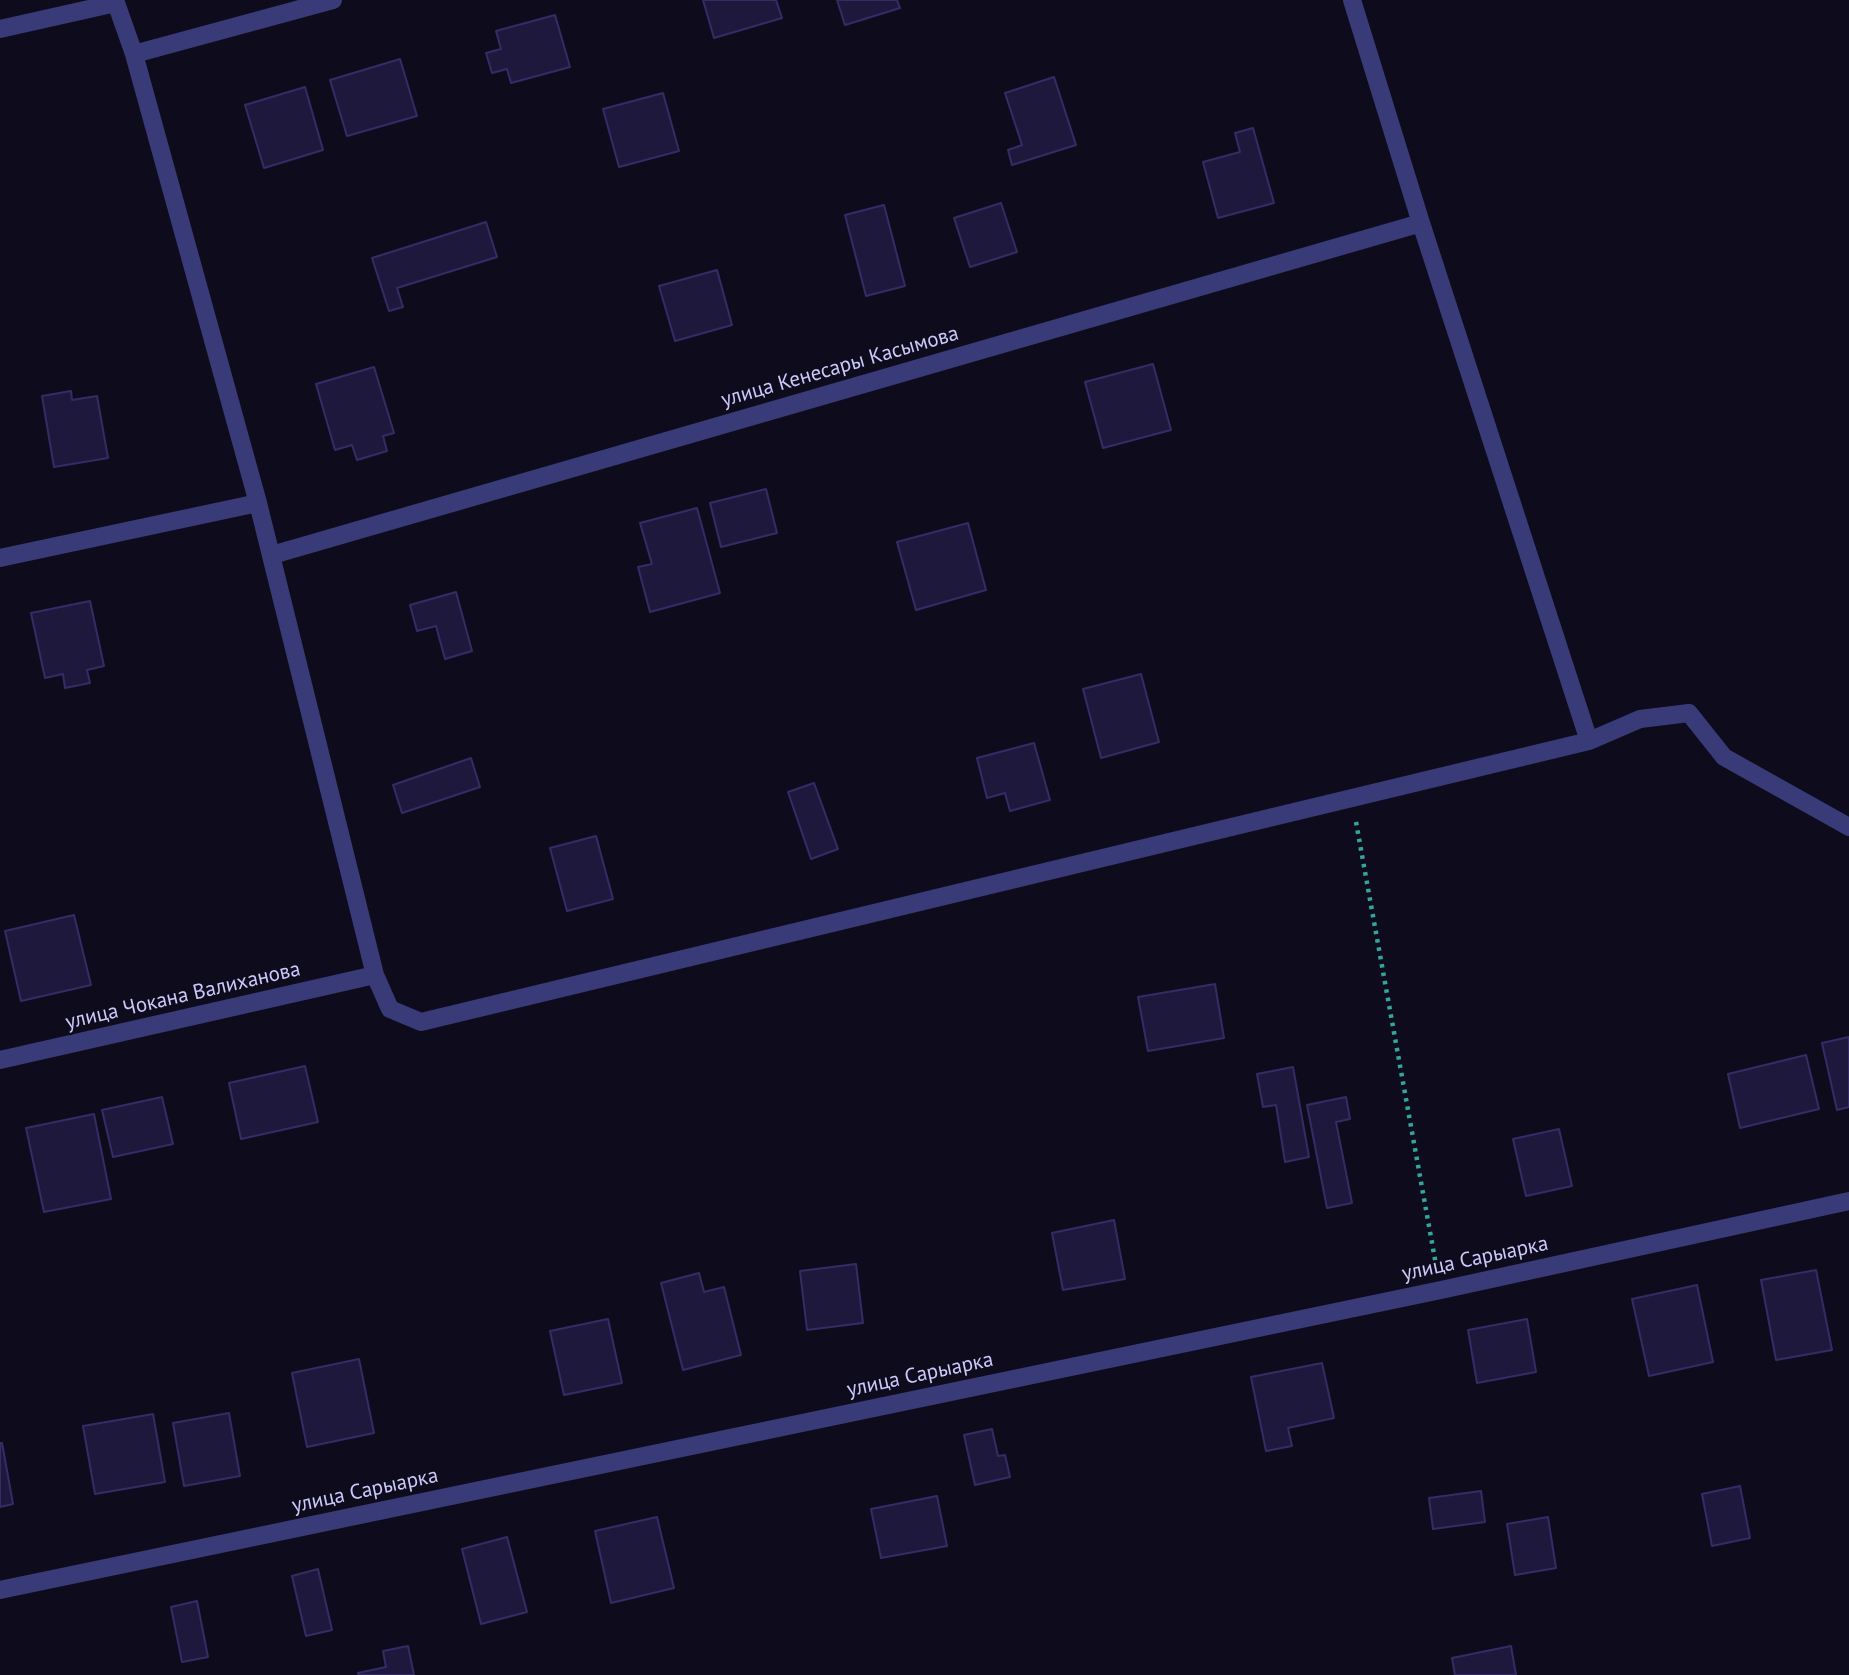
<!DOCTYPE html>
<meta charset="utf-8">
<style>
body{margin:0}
canvas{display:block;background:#0e0c1c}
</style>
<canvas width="1849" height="1675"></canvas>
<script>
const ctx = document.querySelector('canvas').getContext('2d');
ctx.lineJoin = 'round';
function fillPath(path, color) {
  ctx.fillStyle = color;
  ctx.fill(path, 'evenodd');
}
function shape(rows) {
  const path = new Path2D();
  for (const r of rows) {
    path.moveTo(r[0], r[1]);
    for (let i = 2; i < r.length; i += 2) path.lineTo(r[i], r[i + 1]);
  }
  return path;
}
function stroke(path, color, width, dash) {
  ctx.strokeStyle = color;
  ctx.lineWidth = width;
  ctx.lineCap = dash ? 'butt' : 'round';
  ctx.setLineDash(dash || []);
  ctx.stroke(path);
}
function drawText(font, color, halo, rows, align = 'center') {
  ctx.font = font + ' "PT Sans",sans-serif';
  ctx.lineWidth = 5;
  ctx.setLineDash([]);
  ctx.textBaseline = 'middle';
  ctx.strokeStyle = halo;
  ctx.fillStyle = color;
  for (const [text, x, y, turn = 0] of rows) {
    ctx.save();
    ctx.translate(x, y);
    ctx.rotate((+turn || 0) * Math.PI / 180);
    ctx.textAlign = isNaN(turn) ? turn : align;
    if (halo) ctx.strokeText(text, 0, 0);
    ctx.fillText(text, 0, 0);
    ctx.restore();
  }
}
const building = shape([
 [703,0,776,0,782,18,714,38,703,0],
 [837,0,897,0,900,8,845,25,837,0],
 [555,15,570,67,511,83,507,69,492,73,486,53,501,49,496,31,555,15],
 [400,59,417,116,347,136,330,80,400,59],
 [1054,77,1076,145,1012,165,1008,150,1022,145,1005,93,1054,77],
 [305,87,323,150,264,168,245,105,305,87],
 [663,93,679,151,619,167,603,109,663,93],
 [1253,128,1274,203,1218,218,1203,162,1240,152,1235,133,1253,128],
 [1001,203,1017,252,970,267,954,218,1001,203],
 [884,205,905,286,866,296,845,215,884,205],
 [486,222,497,257,397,288,403,307,389,311,372,258,486,222],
 [717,270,732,325,675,341,659,286,717,270],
 [1153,364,1171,430,1103,448,1085,382,1153,364],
 [374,367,394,433,383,436,387,451,357,460,352,445,335,450,316,384,374,367],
 [71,391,72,400,97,396,108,458,54,467,42,396,71,391],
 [766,489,777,533,721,547,710,503,766,489],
 [697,508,720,593,650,612,638,567,652,564,640,523,697,508],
 [968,523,986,590,916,610,897,542,968,523],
 [456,592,472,651,445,659,436,626,417,631,410,605,456,592],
 [90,601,104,666,87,670,90,683,65,688,63,674,45,678,31,613,90,601],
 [1141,674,1159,742,1101,758,1083,689,1141,674],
 [1034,743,1050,800,1010,811,1005,793,987,798,977,758,1034,743],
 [471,758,480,787,402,813,393,785,471,758],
 [814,783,838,849,811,859,788,792,814,783],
 [596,836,613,899,567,911,550,848,596,836],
 [74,915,91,985,21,1001,5,931,74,915],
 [1215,984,1224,1038,1148,1051,1138,997,1215,984],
 [1849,1037,1849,1107,1837,1110,1822,1043,1849,1037],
 [1806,1055,1819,1109,1740,1128,1728,1074,1806,1055],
 [305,1066,318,1122,241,1139,229,1083,305,1066],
 [1293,1067,1309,1157,1285,1162,1276,1105,1263,1107,1257,1074,1293,1067],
 [162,1097,173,1144,113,1157,102,1110,162,1097],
 [1346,1097,1350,1119,1336,1122,1352,1203,1327,1208,1307,1105,1346,1097],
 [94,1114,111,1199,44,1212,26,1128,94,1114],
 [1559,1129,1572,1186,1526,1196,1513,1139,1559,1129],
 [1114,1220,1125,1279,1063,1290,1052,1233,1114,1220],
 [856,1264,863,1323,807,1330,800,1271,856,1264],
 [1816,1270,1832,1350,1776,1360,1761,1280,1816,1270],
 [699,1273,704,1292,724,1287,741,1355,683,1370,661,1283,699,1273],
 [1697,1285,1713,1362,1649,1376,1632,1299,1697,1285],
 [608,1319,622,1383,564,1395,550,1331,608,1319],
 [1527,1319,1536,1372,1477,1383,1468,1330,1527,1319],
 [359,1359,374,1433,307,1447,292,1373,359,1359],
 [1322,1363,1334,1418,1288,1428,1292,1446,1266,1451,1251,1377,1322,1363],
 [229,1413,240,1476,184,1486,173,1423,229,1413],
 [153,1414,165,1482,95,1494,83,1426,153,1414],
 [992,1429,998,1456,1005,1455,1010,1477,975,1485,964,1435,992,1429],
 [0,1443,2,1443,13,1504,0,1507,0,1443],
 [1740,1486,1750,1538,1712,1546,1702,1494,1740,1486],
 [1481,1491,1485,1522,1433,1529,1429,1498,1481,1491],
 [937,1496,947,1546,881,1558,871,1509,937,1496],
 [657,1517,674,1588,611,1603,595,1531,657,1517],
 [1548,1517,1556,1568,1515,1575,1507,1524,1548,1517],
 [507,1537,527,1612,481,1624,462,1549,507,1537],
 [318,1569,332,1630,306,1636,292,1576,318,1569],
 [197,1601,208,1657,182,1662,171,1607,197,1601],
 [408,1646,414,1675,359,1675,358,1673,386,1667,383,1651,408,1646],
 [1511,1646,1516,1675,1455,1675,1452,1658,1511,1646]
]);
const path = shape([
 [1356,822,1436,1265]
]);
const minor = shape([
 [115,0,134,54,258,503,375,975,390,1009,421,1022,1589,741,1640,719,1689,713,1724,757,1849,827],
 [1352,0,1421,223,1589,741],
 [0,29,116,3],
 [134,54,333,0],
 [272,555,1421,223],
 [0,558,258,503],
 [0,1060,375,975],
 [0,1590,1441,1290,1849,1201]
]);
const streetNames = [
 ["улица Кенесары Касымова",840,367,-16],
 ["улица Чокана Валиханова",183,996,-13],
 ["улица Сарыарка",1475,1259,-12],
 ["улица Сарыарка",920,1375,-12],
 ["улица Сарыарка",365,1491,-12]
];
fillPath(building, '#1e193c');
stroke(building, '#342c66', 2);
stroke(path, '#32a799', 4.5, [3.5, 5]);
stroke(minor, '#393b78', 18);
drawText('21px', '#ccc9fc', '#0e0c1c', streetNames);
</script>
